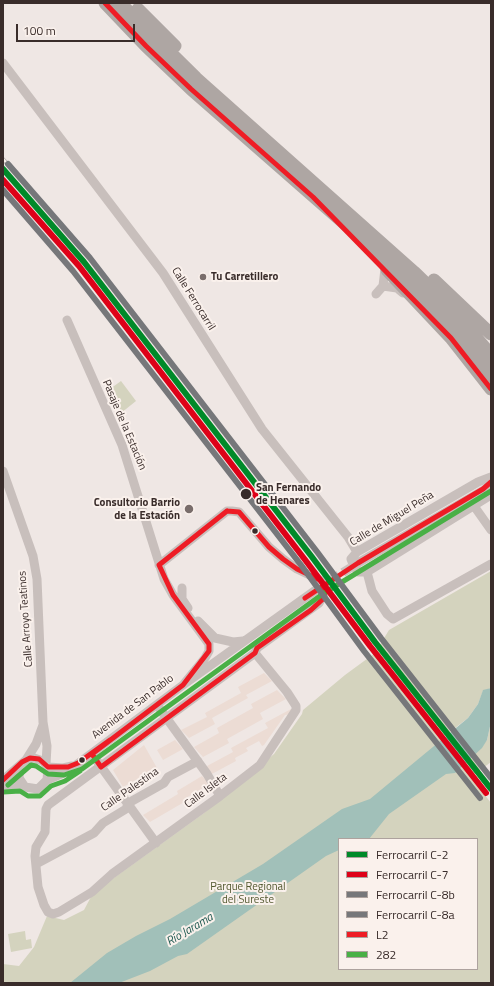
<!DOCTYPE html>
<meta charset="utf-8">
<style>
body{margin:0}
#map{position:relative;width:494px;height:986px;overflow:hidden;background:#efe7e4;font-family:"Titillium Web",sans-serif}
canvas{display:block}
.frame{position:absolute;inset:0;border:4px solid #392c2a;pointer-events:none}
.legend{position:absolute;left:338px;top:838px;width:140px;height:132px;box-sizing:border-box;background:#faf1ec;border:1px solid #ada29e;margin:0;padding:5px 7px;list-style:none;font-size:12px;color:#392c2a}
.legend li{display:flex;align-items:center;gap:8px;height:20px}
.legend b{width:20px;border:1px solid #ada29e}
.scale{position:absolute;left:16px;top:24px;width:119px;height:18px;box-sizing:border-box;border:2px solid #392c2a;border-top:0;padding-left:5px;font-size:12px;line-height:14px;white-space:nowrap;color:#392c2a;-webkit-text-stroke:3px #faf1ec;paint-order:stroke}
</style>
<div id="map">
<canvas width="494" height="986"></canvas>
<div class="frame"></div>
<ul class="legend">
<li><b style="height:5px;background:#008a29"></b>Ferrocarril C-2</li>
<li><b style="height:5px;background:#de0118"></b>Ferrocarril C-7</li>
<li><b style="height:5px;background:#76777a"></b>Ferrocarril C-8b</li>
<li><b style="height:5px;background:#76777a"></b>Ferrocarril C-8a</li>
<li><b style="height:5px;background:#ee1c25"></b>L2</li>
<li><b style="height:5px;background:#49b046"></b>282</li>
</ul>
<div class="scale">100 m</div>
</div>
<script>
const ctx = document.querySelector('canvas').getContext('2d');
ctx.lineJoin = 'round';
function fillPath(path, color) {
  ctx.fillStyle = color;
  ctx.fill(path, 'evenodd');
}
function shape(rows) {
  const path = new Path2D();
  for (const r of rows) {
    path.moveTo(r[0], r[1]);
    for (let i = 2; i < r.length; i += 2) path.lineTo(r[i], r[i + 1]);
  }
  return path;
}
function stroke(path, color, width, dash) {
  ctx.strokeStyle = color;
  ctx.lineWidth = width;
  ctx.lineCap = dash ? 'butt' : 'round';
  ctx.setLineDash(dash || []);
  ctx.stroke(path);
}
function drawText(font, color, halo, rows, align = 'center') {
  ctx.font = font + ' "Titillium Web",sans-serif';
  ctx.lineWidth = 4;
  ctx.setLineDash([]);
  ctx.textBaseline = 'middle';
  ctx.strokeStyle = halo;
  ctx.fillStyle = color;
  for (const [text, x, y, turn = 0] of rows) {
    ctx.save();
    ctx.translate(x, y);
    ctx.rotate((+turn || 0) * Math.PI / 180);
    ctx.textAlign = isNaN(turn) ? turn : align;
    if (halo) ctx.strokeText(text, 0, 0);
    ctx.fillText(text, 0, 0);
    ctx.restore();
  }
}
const green = shape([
 [121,381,136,401,121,413,110,389],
 [491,571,491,688,483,691,478,704,468,718,442,738,463,765,487,740,491,722,491,762,471,777,491,803,491,983,3,983,3,964,19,966,34,947,47,916,64,920,84,910,93,893,204,813,274,754,302,714,303,710,345,675,375,653,389,630],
 [339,839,477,839,477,969,339,969],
 [25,931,26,940,31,939,32,948,11,952,8,934]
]);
const plaza = shape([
 [264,673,272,681,246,695,248,698,212,718,215,724,189,738,181,730,207,717,205,713,241,693,238,687],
 [277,690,286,699,260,713,263,719,227,739,229,743,203,757,194,747,219,733,217,728,253,708,251,704],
 [291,709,292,714,285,715,264,745,262,746,259,741,246,748,248,751,235,758,236,761,210,775,207,766,233,752,231,748,268,728,265,723],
 [175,740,183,749,163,760,157,750],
 [144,745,157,768,123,787,113,770],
 [202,776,210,784,184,799,186,801,150,822,143,815,178,794,177,791]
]);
const water = shape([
 [491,688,491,722,487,740,482,748,455,773,446,774,389,814,369,839,339,839,339,850,326,856,187,954,178,956,150,971,119,983,70,983,107,953,136,936,170,919,263,864,342,809,370,799,468,718,478,704,483,690]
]);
const minorTunnel = shape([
 [320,587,358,563]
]);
const minor = shape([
 [3,63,163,273,262,429,348,537,357,552],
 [383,286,397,288,403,293],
 [376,294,383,286,385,269],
 [67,320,122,445,164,579,173,595,209,644,209,651,205,658,183,685],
 [3,471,33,556,37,579,43,722,47,746,46,764],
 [491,477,478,482,357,552,351,559,353,564,358,572,367,572,491,495],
 [474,506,491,530],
 [358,563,491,486],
 [159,565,227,511,232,511,239,512,269,547,283,559,297,569,320,580,325,592,319,603,257,648,255,653,48,805,46,809,45,832,36,847,35,856,38,887,44,905,48,912,53,914,59,912,92,892,112,874,220,796,260,765,296,710,296,706,287,692,255,653],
 [367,572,372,591,387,614,393,619,491,564],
 [182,588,182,599,188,608],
 [198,621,215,638,233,642,243,641],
 [157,705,207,774,220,796],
 [92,754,156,843],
 [26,760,36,744,43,725],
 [48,767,63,768,72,766],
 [3,780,26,760,34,758,43,761,48,767,47,780,38,789,25,787,19,778,20,766],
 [47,780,68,771,183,685,320,587],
 [3,785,22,784],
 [36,864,94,833,103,823,126,809,128,804,132,801,164,783,168,777,198,761]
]);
const highway = shape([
 [105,3,146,46,191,89,408,279,443,315,491,371],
 [120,3,196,78,414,272,451,308,491,355],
 [138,9,175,46],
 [387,270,451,338,491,389],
 [434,280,491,334]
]);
const rail = shape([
 [3,159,13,170]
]);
const bus1 = shape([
 [105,3,146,46,191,89,313,197,451,338,491,389],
 [227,511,239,512,269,547,283,559,297,569,320,580,325,586,324,598,311,610,257,648,255,653,101,767,92,754,183,685,209,651,209,644,173,595,159,565,227,511],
 [305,598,358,563,483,489,491,482],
 [3,780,22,762,30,758,39,759,48,767,68,767,78,763,110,740]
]);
const bus2 = shape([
 [8,785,31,765,36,766,48,774,64,775,82,769,324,593,491,491],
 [3,792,20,791,28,796,40,796,51,786,65,781,80,771]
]);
const rail1 = shape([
 [3,169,84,262,312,557,375,642,491,789]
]);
const rail2 = shape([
 [3,180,79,266,306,561,370,646,486,793]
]);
const rail3 = shape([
 [8,164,90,258,318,553,381,638,491,778]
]);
const rail4 = shape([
 [3,190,73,271,301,565,364,651,480,798]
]);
const markers = [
 [203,277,4,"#796d6b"],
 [246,494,6,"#392c2a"],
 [189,509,5,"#796d6b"],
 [255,531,3.5,"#392c2a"],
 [82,760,3.5,"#392c2a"]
];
const poiNames = [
 ["Tu Carretillero",211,277],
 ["Consultorio Barrio",180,503,"right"],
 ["de la Estación",180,516,"right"]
];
const streetNames = [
 ["Calle Ferrocarril",193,299,58],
 ["Pasaje de la Estación",124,425,67],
 ["Calle de Miguel Peña",392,519,-31],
 ["Calle Arroyo Teatinos",26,619,-94],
 ["Avenida de San Pablo",133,707,-37],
 ["Calle Palestina",130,790,-35],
 ["Calle Isleta",206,791,-37]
];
const stopNames = [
 ["San Fernando",256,488],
 ["de Henares",256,501]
];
const parkNames = [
 ["Parque Regional",248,887],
 ["del Sureste",248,900]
];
const waterNames = [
 ["Río Jarama",190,930,-31]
];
fillPath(green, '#d4d3be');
fillPath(plaza, '#ecdcd4');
fillPath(water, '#a1c0b9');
stroke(minorTunnel, '#cbc2bf', 9, [9, 4.5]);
stroke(minor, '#c8bfbc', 9);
stroke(highway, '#aea6a3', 13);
stroke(rail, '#b0a9a6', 4);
stroke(rail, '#faf1ec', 2.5, [8]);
stroke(bus1, '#ee1c25', 5);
stroke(bus2, '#49b046', 5);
stroke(rail1, '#008a29', 6);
stroke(rail2, '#de0118', 6);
stroke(rail3, '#76777a', 6);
stroke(rail4, '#76777a', 6);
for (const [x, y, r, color] of markers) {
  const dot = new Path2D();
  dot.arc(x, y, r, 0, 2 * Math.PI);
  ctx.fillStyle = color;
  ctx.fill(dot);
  stroke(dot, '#faf1ec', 1.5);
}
drawText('bold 11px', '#392c2a', '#faf1ec', poiNames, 'left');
drawText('11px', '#392c2a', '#faf1ec', streetNames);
drawText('bold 11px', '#392c2a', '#faf1ec', stopNames, 'left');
drawText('11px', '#51572e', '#faf1ec', parkNames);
drawText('italic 12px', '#205a52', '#faf1ec', waterNames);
</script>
